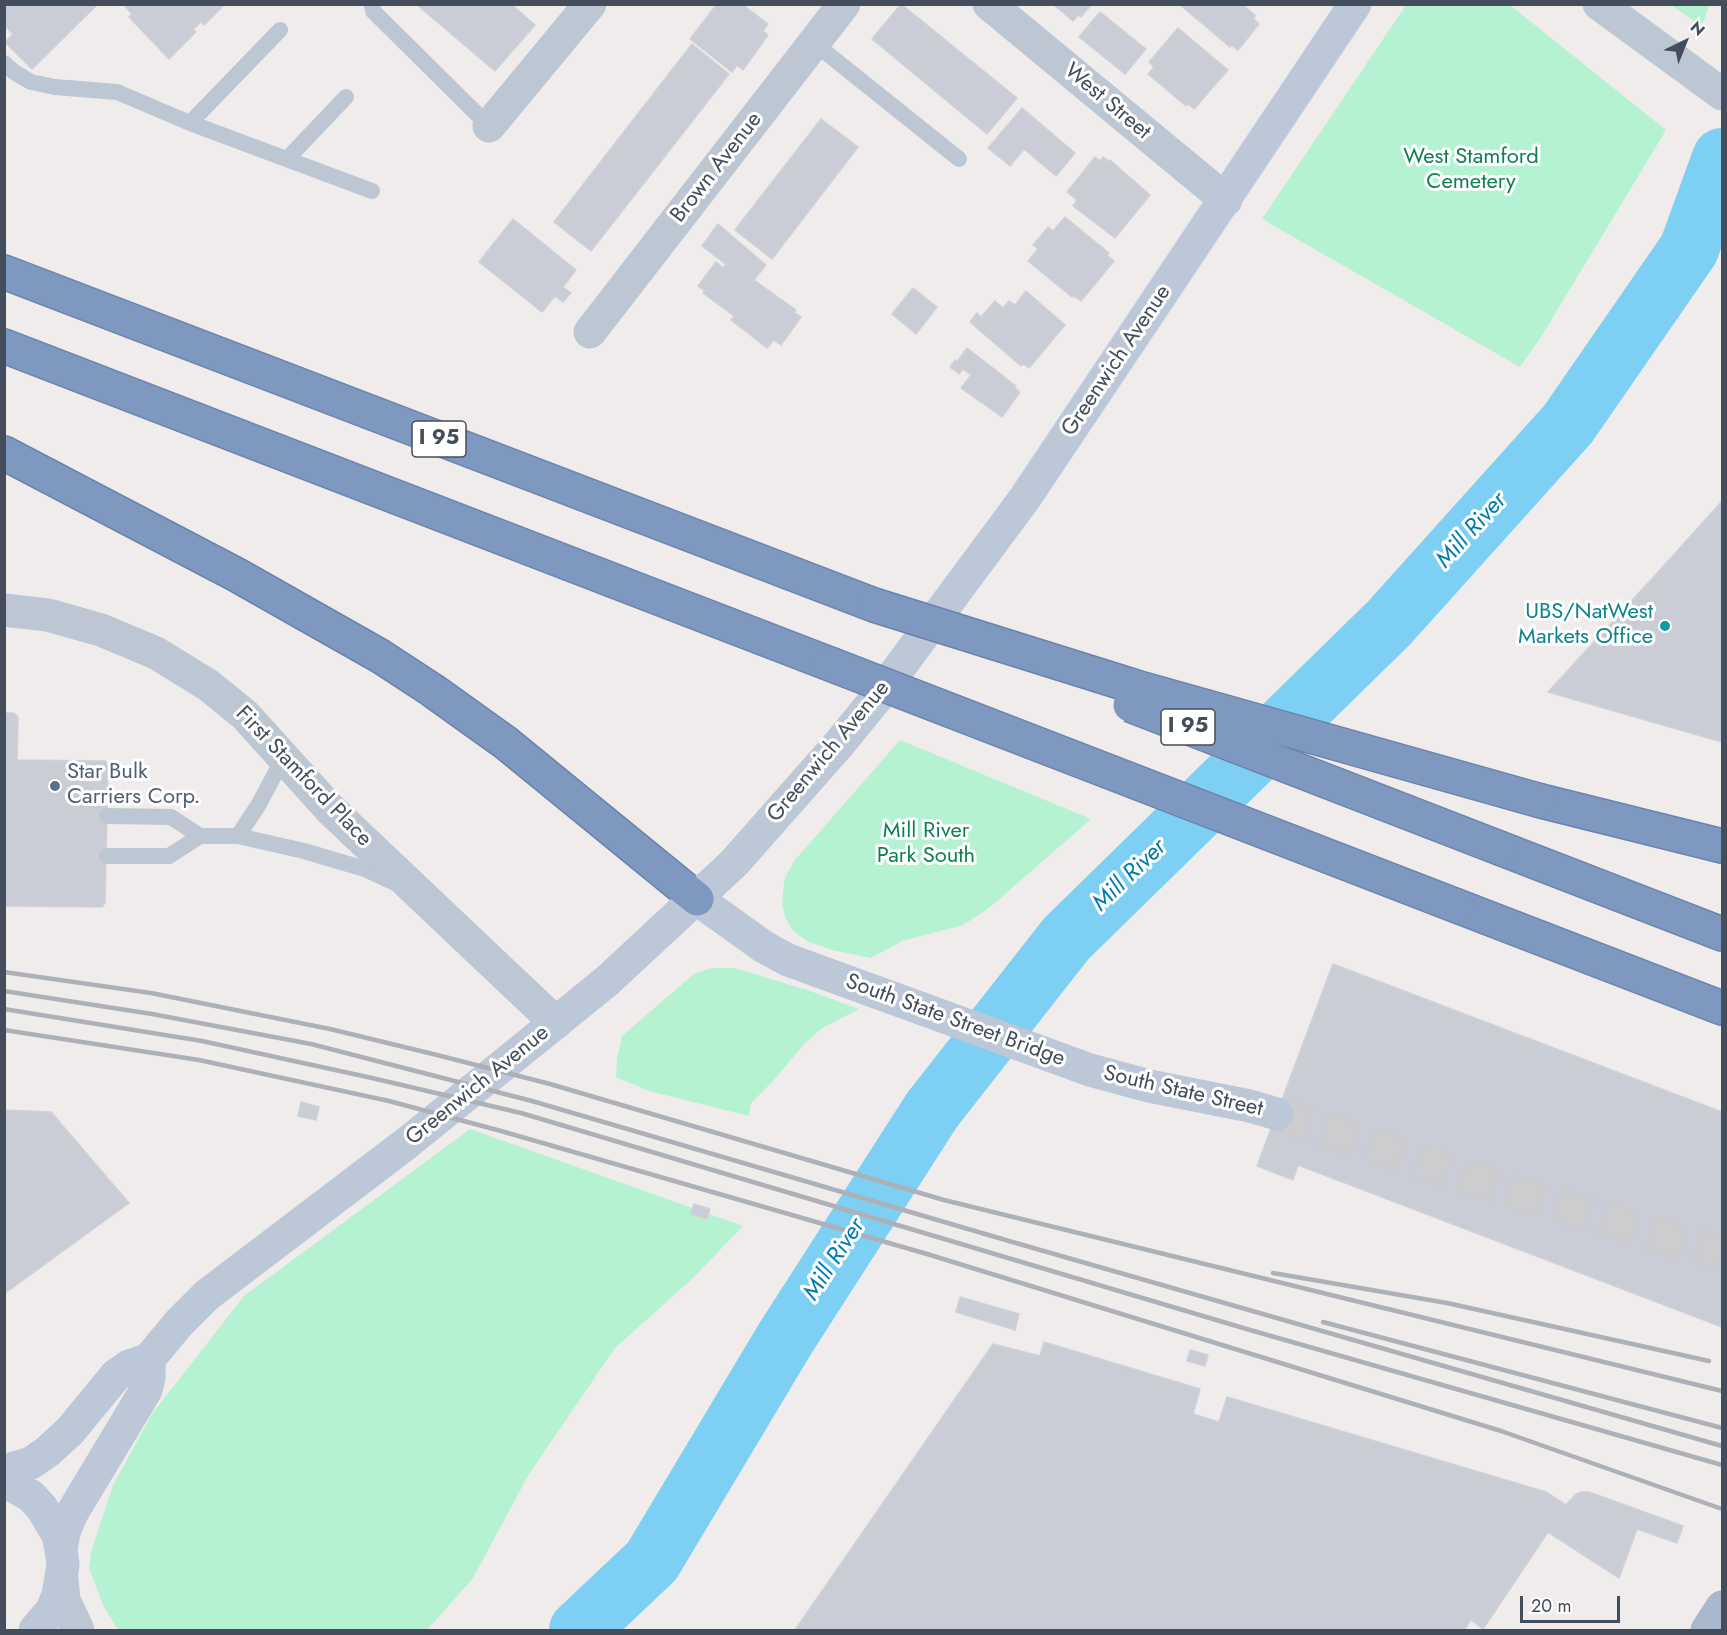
<!DOCTYPE html>
<style>
body{margin:0}
#map{position:relative;width:1727px;height:1635px;overflow:hidden;background:#efeceb;font-family:Jost,sans-serif}
canvas{display:block}
.frame{position:absolute;inset:0;border:6px solid #434d5b;pointer-events:none}
.north{position:absolute;left:1655px;top:12px;width:60px;height:60px;-webkit-text-stroke:4px #fff;paint-order:stroke;rotate:43deg;font-size:16px;font-weight:700;line-height:24px;text-align:center;color:#434d5b}
.north::after{content:'';display:block;margin:auto;width:21px;height:27px;background:#434d5b;clip-path:polygon(50% 0,100% 100%,50% 72%,0 100%)}
.scale{position:absolute;left:1520px;top:1596px;width:100px;height:27px;box-sizing:border-box;border:3px solid #434d5b;border-top:0;padding-left:8px;font-size:18px;line-height:21px;white-space:nowrap;color:#434d5b;-webkit-text-stroke:4px #fff;paint-order:stroke}
</style>
<div id="map">
<canvas width="1727" height="1635"></canvas>
<div class="frame"></div>
<div class="north">N</div>
<div class="scale">20 m</div>
</div>
<script>
const ctx = document.querySelector('canvas').getContext('2d');
ctx.lineJoin = 'round';
function fillPath(path, color) {
  ctx.fillStyle = color;
  ctx.fill(path, 'evenodd');
}
function shape(rows) {
  const path = new Path2D();
  for (const r of rows) {
    path.moveTo(r[0], r[1]);
    for (let i = 2; i < r.length; i += 2) path.lineTo(r[i], r[i + 1]);
  }
  return path;
}
function stroke(path, color, width, dash) {
  ctx.strokeStyle = color;
  ctx.lineWidth = width;
  ctx.lineCap = dash ? 'butt' : 'round';
  ctx.setLineDash(dash || []);
  ctx.stroke(path);
}
function drawText(font, color, halo, rows, align = 'center') {
  ctx.font = font + ' Jost,sans-serif';
  ctx.lineWidth = 6;
  ctx.setLineDash([]);
  ctx.textBaseline = 'middle';
  ctx.strokeStyle = halo;
  ctx.fillStyle = color;
  for (const [text, x, y, turn = 0] of rows) {
    ctx.save();
    ctx.translate(x, y);
    ctx.rotate((+turn || 0) * Math.PI / 180);
    ctx.textAlign = isNaN(turn) ? turn : align;
    if (halo) ctx.strokeText(text, 0, 0);
    ctx.fillText(text, 0, 0);
    ctx.restore();
  }
}
const green = shape([
 [1406,5,1510,5,1666,130,1541,337,1520,367,1262,219],
 [1671,5,1709,5,1702,26],
 [900,740,1091,819,989,908,963,925,902,941,871,958,832,950,807,941,792,930,785,917,782,902,785,877,795,860],
 [712,968,735,968,810,991,859,1009,822,1028,806,1042,773,1081,751,1103,749,1116,649,1091,616,1077,617,1059,622,1036,694,974],
 [470,1129,743,1226,693,1278,615,1348,529,1474,473,1578,427,1630,118,1630,103,1605,89,1568,91,1552,113,1485,152,1414,244,1296]
]);
const river = shape([
 [579,1630,652,1561,785,1339,932,1110,1066,939,1389,623,1568,424,1689,249,1722,158]
]);
const building = shape([
 [4,4,98,4,32,69,5,42,13,34,6,27,4,28,4,4],
 [123,4,225,4,204,25,201,22,193,29,196,32,169,59,129,17,132,14,123,4],
 [416,4,511,4,535,25,495,71,416,4],
 [717,4,742,4,768,24,763,31,768,35,743,70,737,65,732,72,690,39,717,4],
 [901,4,1017,98,987,134,872,39,901,4],
 [1092,4,1081,17,1078,15,1073,21,1054,5,1092,4],
 [1179,4,1242,4,1256,16,1253,18,1259,24,1238,50,1231,45,1230,47,1179,4],
 [1100,12,1146,49,1125,74,1079,37,1100,12],
 [1178,28,1228,70,1194,109,1188,104,1186,106,1148,74,1154,67,1149,62,1178,28],
 [692,44,729,74,591,251,554,222,692,44],
 [1022,108,1075,153,1056,176,1024,149,1010,166,988,148,1022,108],
 [821,119,858,147,772,259,735,230,821,119],
 [1095,157,1100,161,1103,157,1109,161,1110,160,1150,195,1115,238,1073,206,1077,200,1067,192,1095,157],
 [1065,217,1109,253,1107,255,1114,261,1081,301,1074,296,1072,297,1028,261,1038,249,1033,245,1048,227,1053,231,1065,217],
 [513,219,576,270,563,287,571,293,563,302,555,296,542,312,479,262,513,219],
 [718,224,766,265,754,280,796,310,794,312,801,317,781,345,774,340,767,348,731,320,734,316,703,293,705,291,698,286,716,262,723,268,725,265,727,265,702,246,718,224],
 [913,288,937,307,916,334,892,314,913,288],
 [1026,291,1065,325,1029,368,1023,364,1021,366,970,322,977,313,981,317,995,301,1003,308,1009,301,1015,305,1026,291],
 [967,348,1016,386,1014,387,1020,392,1002,417,961,388,971,375,963,369,959,374,950,367,955,360,957,362,967,348],
 [1722,501,1722,742,1548,692,1669,560,1722,501],
 [4,713,14,713,18,717,17,760,105,761,108,765,105,903,102,907,4,906,4,713],
 [1333,964,1722,1112,1722,1327,1298,1165,1293,1180,1257,1166,1333,964],
 [301,1102,319,1107,316,1120,298,1116,301,1102],
 [4,1110,51,1112,129,1203,4,1294,4,1110],
 [694,1204,710,1209,707,1219,691,1214,694,1204],
 [960,1297,1019,1314,1015,1330,956,1312,960,1297],
 [1044,1342,1200,1389,1193,1414,1219,1422,1227,1397,1546,1492,1566,1505,1576,1494,1581,1492,1589,1492,1683,1526,1677,1543,1637,1529,1619,1578,1548,1532,1483,1629,1471,1620,1464,1630,795,1630,993,1344,1040,1356,1044,1342],
 [1190,1350,1208,1355,1205,1366,1187,1361,1190,1350]
]);
const secondaryTunnel = shape([
 [1277,1114,1509,1190,1722,1254]
]);
const service = shape([
 [372,4,373,11,489,126],
 [814,43,959,159],
 [4,63,14,72,31,82,55,87,117,92,190,123,372,191],
 [190,123,280,30],
 [287,159,346,97],
 [107,816,171,817,200,836],
 [238,836,259,804,284,757],
 [107,856,169,856,200,836,238,836,304,851,365,869,395,883]
]);
const minor = shape([
 [989,4,1226,200],
 [1599,4,1722,94],
 [489,126,590,4],
 [590,332,844,4],
 [4,610,48,615,101,630,156,653,208,685,245,715,330,809,556,1023]
]);
const tertiary = shape([
 [62,1580,64,1600,78,1630]
]);
const secondary = shape([
 [697,899,764,947,788,960,1090,1070,1149,1086,1250,1106,1277,1114],
 [4,1471,31,1463,47,1452,70,1431,116,1375,129,1366,149,1359,179,1323,207,1295,407,1143,607,981,734,863,839,744,879,695,1025,498,1355,4],
 [4,1481,31,1496,42,1508,58,1535,61,1550,63,1565,58,1595,52,1610,35,1630],
 [61,1550,64,1532,72,1513,146,1390,149,1378,149,1359]
]);
const primary = shape([
 [1707,1630,1722,1607]
]);
const motorway = shape([
 [4,272,874,605],
 [4,346,830,664],
 [4,453,237,575,380,656,432,690,506,743,697,899],
 [1541,801,1722,846],
 [1502,849,1722,934],
 [1457,906,1722,1008]
]);
const rail = shape([
 [4,972,151,993,330,1029,437,1055,550,1084,944,1200,1722,1391],
 [4,991,152,1014,311,1044,532,1101,1009,1241,1722,1446],
 [4,1009,202,1041,372,1078,521,1113,1250,1330,1722,1465],
 [4,1030,199,1060,389,1101,501,1131,927,1254,1501,1431,1722,1509],
 [1273,1273,1447,1303,1709,1361],
 [1323,1322,1722,1428]
]);
const motorwayBridge = shape([
 [874,605,1136,687,1541,801],
 [830,664,1457,906],
 [1130,705,1502,849]
]);
const markers = [
 [1665,626,6,"#0f9aa8"],
 [55,786,6,"#5c6f8a"]
];
const shields = [
 [439,439,54],
 [1188,727,54]
];
const shieldNames = [
 ["I 95",439,439],
 ["I 95",1188,727]
];
const streetNames = [
 ["West Street",1107,102,40],
 ["Brown Avenue",717,168,-52],
 ["Greenwich Avenue",1117,361,-56],
 ["Greenwich Avenue",829,752,-50],
 ["First Stamford Place",303,777,46],
 ["South State Street Bridge",955,1021,20],
 ["Greenwich Avenue",478,1086,-39],
 ["South State Street",1183,1092,13]
];
const parkNames = [
 ["West Stamford",1471,158],
 ["Cemetery",1471,183],
 ["Mill River",926,832],
 ["Park South",926,857]
];
const cultureNames = [
 ["UBS/NatWest",1653,613],
 ["Markets Office",1653,638]
];
const serviceNames = [
 ["Star Bulk",67,773],
 ["Carriers Corp.",67,798]
];
const waterNames = [
 ["Mill River",1472,531,-48],
 ["Mill River",1130,876,-44],
 ["Mill River",835,1260,-57]
];
fillPath(green, '#b4f2d2');
stroke(river, '#7dd0f3', 60);
fillPath(building, '#cacdd5');
stroke(building, '#cfd1d8', 1.5);
stroke(secondaryTunnel, '#cdccce', 33, [33, 16]);
stroke(motorway, '#6a83ac', 36);
stroke(service, '#bdc7d3', 16);
stroke(minor, '#bdc7d3', 33);
stroke(tertiary, '#bdc7d3', 33);
stroke(secondary, '#bcc7d7', 33);
stroke(primary, '#a8b8ce', 33);
stroke(motorway, '#7e98c0', 33);
stroke(rail, '#adb0b7', 4.5);
stroke(motorwayBridge, '#6a83ac', 36, []);
stroke(motorwayBridge, '#7e98c0', 33);
for (const [x, y, r, color] of markers) {
  const dot = new Path2D();
  dot.arc(x, y, r, 0, 2 * Math.PI);
  ctx.fillStyle = color;
  ctx.fill(dot);
  stroke(dot, '#fff', 2);
}
for (const [x, y, w] of shields) {
  const box = new Path2D();
  box.roundRect(x - w / 2, y - 18, w, 36, 4.5);
  ctx.fillStyle = '#fff';
  ctx.fill(box);
  stroke(box, '#434d5b', 1.5);
}
drawText('bold 21px', '#434d5b', null, shieldNames);
drawText('22px', '#434d5b', '#fff', streetNames);
drawText('22px', '#0e8152', '#fff', parkNames);
drawText('22px', '#0d838f', '#fff', cultureNames, 'right');
drawText('22px', '#4e5e75', '#fff', serviceNames, 'left');
drawText('italic 24px', '#007cb0', '#fff', waterNames);
</script>
